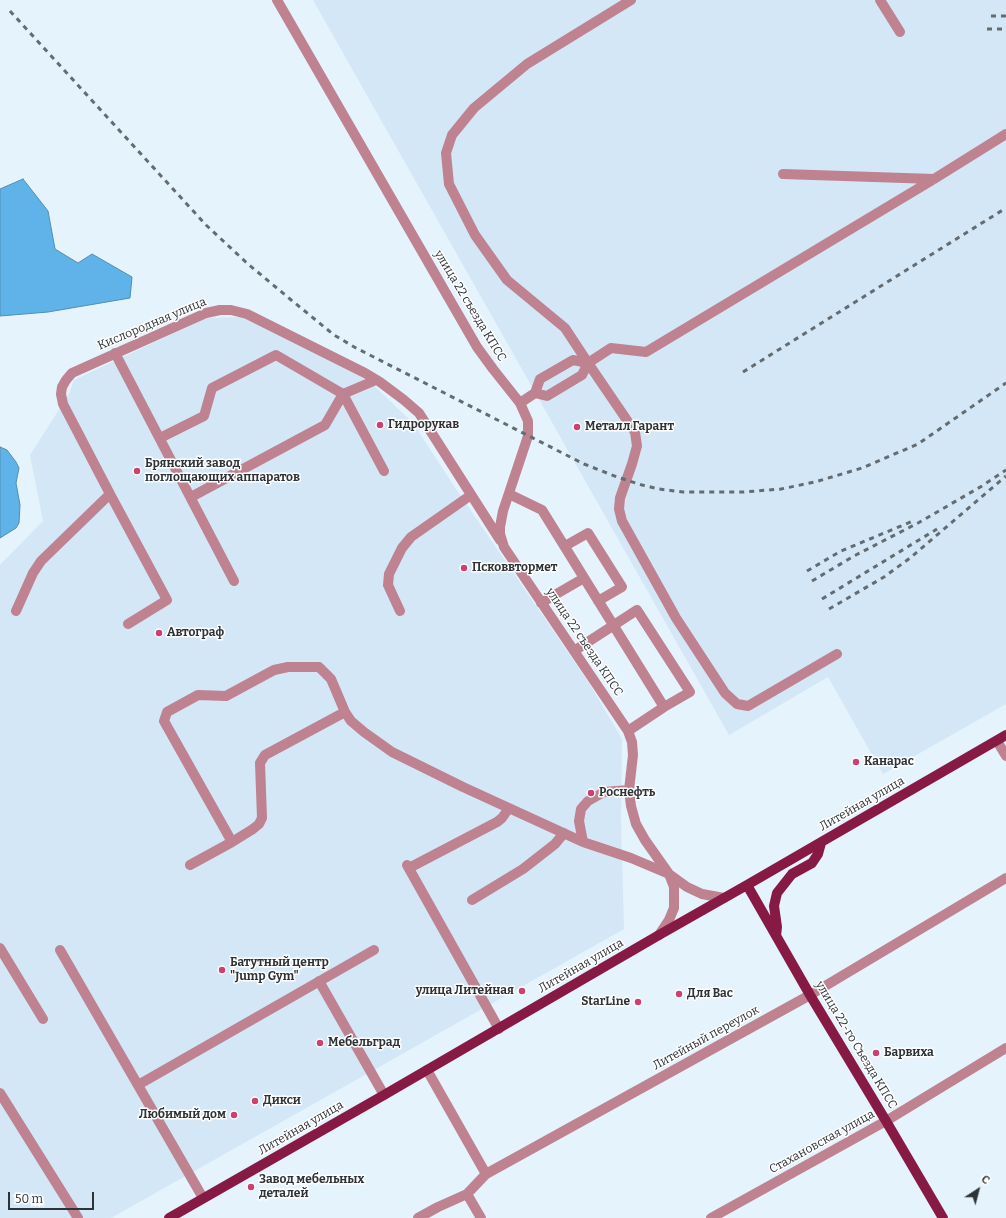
<!DOCTYPE html>
<meta charset="utf-8">
<style>
body{margin:0}
#map{position:relative;width:1006px;height:1218px;overflow:hidden;background:#e5f3fd;font-family:Bitter,serif}
canvas{display:block}
.north{position:absolute;left:958px;top:1170px;width:40px;height:40px;-webkit-text-stroke:3px #fff;paint-order:stroke;rotate:36deg;font-size:11px;font-weight:700;line-height:16px;text-align:center;color:#2e3337}
.north::after{content:'';display:block;margin:auto;width:14px;height:18px;background:#2e3337;clip-path:polygon(50% 0,100% 100%,50% 72%,0 100%)}
.scale{position:absolute;left:8px;top:1192px;width:86px;height:18px;box-sizing:border-box;border:2px solid #2e3337;border-top:0;padding-left:5px;font-size:12px;line-height:14px;white-space:nowrap;color:#2e3337;-webkit-text-stroke:3px #fff;paint-order:stroke}
</style>
<div id="map">
<canvas width="1006" height="1218"></canvas>
<div class="north">С</div>
<div class="scale">50 m</div>
</div>
<script>
const ctx = document.querySelector('canvas').getContext('2d');
ctx.lineJoin = 'round';
function fillPath(path, color) {
  ctx.fillStyle = color;
  ctx.fill(path, 'evenodd');
}
function shape(rows) {
  const path = new Path2D();
  for (const r of rows) {
    path.moveTo(r[0], r[1]);
    for (let i = 2; i < r.length; i += 2) path.lineTo(r[i], r[i + 1]);
  }
  return path;
}
function stroke(path, color, width, dash) {
  ctx.strokeStyle = color;
  ctx.lineWidth = width;
  ctx.lineCap = dash ? 'butt' : 'round';
  ctx.setLineDash(dash || []);
  ctx.stroke(path);
}
function drawText(font, color, halo, rows, align = 'center') {
  ctx.font = font + ' Bitter,serif';
  ctx.lineWidth = 3;
  ctx.setLineDash([]);
  ctx.textBaseline = 'middle';
  ctx.strokeStyle = halo;
  ctx.fillStyle = color;
  for (const [text, x, y, turn = 0] of rows) {
    ctx.save();
    ctx.translate(x, y);
    ctx.rotate((+turn || 0) * Math.PI / 180);
    ctx.textAlign = isNaN(turn) ? turn : align;
    if (halo) ctx.strokeText(text, 0, 0);
    ctx.fillText(text, 0, 0);
    ctx.restore();
  }
}
const built = shape([
 [313,0,1006,0,1006,704,883,774,828,677,729,735],
 [243,317,365,377,413,423,454,486,589,683,622,739,621,821,624,929,111,1218,0,1218,0,565,43,521,30,455,69,394,74,380,206,318]
]);
const water = shape([
 [23,179,48,211,55,249,78,263,92,254,132,277,130,298,48,312,0,316,0,189,23,179],
 [0,447,7,450,16,462,19,468,16,483,20,505,19,523,16,528,0,538,0,447]
]);
const minor = shape([
 [277,0,477,347,493,369,520,403,528,421,528,436,503,511,500,527,500,534,504,547,628,731,632,742,633,755,629,790,631,806,636,824,645,840,669,874,687,887,702,894,724,898],
 [631,0,527,64,474,108,452,135,446,153,449,184,475,235,507,280,565,328,588,363,635,432,637,446,632,464,620,498,619,509,622,521,676,618,725,693,737,704,748,706,837,654],
 [880,0,900,32],
 [783,174,934,179],
 [115,353,234,581],
 [376,380,343,394,384,471],
 [535,393,547,396,582,375,588,363,611,348,646,352,934,179,1006,134],
 [520,403,535,393,540,379,547,375,573,360,588,363],
 [160,438,204,416,212,388,276,355,343,394,325,425,191,497],
 [110,494,167,600,128,624],
 [509,494,542,510,664,707,628,731],
 [565,546,588,533,622,587,598,601],
 [541,603,584,578],
 [16,611,33,573,41,561,110,494,63,404,61,394,62,387,66,380,72,373,206,313,220,310,231,310,247,314,365,373,380,382,404,400,419,413,500,540],
 [400,611,388,585,389,574,402,548,411,537,471,495],
 [574,651,637,610,690,692,664,707],
 [997,741,1006,756],
 [629,790,604,792,588,801,581,809,579,821,583,842,631,858,669,874,674,887,674,908,669,920,659,935],
 [232,842,164,721,167,712,198,695,226,696,274,670,288,667,319,667,331,679,345,712,351,721,364,732,392,752,463,787,583,842],
 [190,865,232,842,253,829,259,824,262,818,260,763,265,755,345,712],
 [407,865,499,1029],
 [409,868,497,822,502,818,509,808],
 [472,900,523,869,555,844,564,833],
 [0,948,43,1019],
 [60,950,203,1198],
 [319,981,384,1095],
 [427,1070,486,1174],
 [138,1085,374,950],
 [0,1093,78,1218],
 [467,1194,481,1218],
 [418,1218,438,1207,467,1194,486,1174,810,995,1006,878],
 [711,1218,886,1121,1006,1048]
]);
const major = shape([
 [747,885,810,995,886,1121,943,1218],
 [776,936,777,927,774,906,777,893,792,874,812,863,818,854,821,843],
 [169,1218,384,1095,659,935,747,885,1006,735]
]);
const rail = shape([
 [10,11,206,225,248,264,290,299,334,335,356,348,584,464,617,477,642,485,659,489,683,492,744,492,781,489,815,482,862,468,918,444,1006,383],
 [991,16,1006,16],
 [987,29,1006,29],
 [743,372,1006,208],
 [807,571,841,551,913,521],
 [812,581,854,556,918,523,982,486,1006,470],
 [822,599,937,529],
 [829,609,884,577,910,558,1006,476]
]);
const markers = [
 [380,425,4,"#cc4072"],
 [577,427,4,"#cc4072"],
 [137,471,4,"#cc4072"],
 [464,568,4,"#cc4072"],
 [159,633,4,"#cc4072"],
 [856,762,4,"#cc4072"],
 [591,793,4,"#cc4072"],
 [222,970,4,"#cc4072"],
 [522,991,4,"#cc4072"],
 [679,994,4,"#cc4072"],
 [638,1002,4,"#cc4072"],
 [320,1043,4,"#cc4072"],
 [876,1053,4,"#cc4072"],
 [255,1101,4,"#cc4072"],
 [234,1115,4,"#cc4072"],
 [251,1187,4,"#cc4072"]
];
const streetNames = [
 ["улица 22 съезда КПСС",470,306,59],
 ["Кислородная улица",152,324,-23],
 ["улица 22 съезда КПСС",584,642,56],
 ["Литейная улица",862,804,-30],
 ["Литейная улица",581,966,-30],
 ["Литейный переулок",706,1038,-29],
 ["улица 22-го Съезда КПСС",856,1045,59],
 ["Литейная улица",301,1128,-30],
 ["Стахановская улица",822,1142,-29]
];
const poiNames = [
 ["Гидрорукав",388,425],
 ["Металл Гарант",585,427],
 ["Брянский завод",145,464],
 ["поглощающих аппаратов",145,478],
 ["Псковвтормет",472,568],
 ["Автограф",167,633],
 ["Канарас",864,762],
 ["Роснефть",599,793],
 ["Батутный центр",230,963],
 ["\"Jump Gym\"",230,977],
 ["улица Литейная",514,991,"right"],
 ["Для Вас",687,994],
 ["StarLine",630,1002,"right"],
 ["Мебельград",328,1043],
 ["Барвиха",884,1053],
 ["Дикси",263,1101],
 ["Любимый дом",226,1115,"right"],
 ["Завод мебельных",259,1180],
 ["деталей",259,1194]
];
fillPath(built, '#d3e7f6');
fillPath(water, '#60b3e8');
stroke(water, '#518db3', 1);
stroke(minor, '#be8291', 10);
stroke(major, '#871a45', 10);
stroke(rail, '#646c71', 3, [5, 5]);
for (const [x, y, r, color] of markers) {
  const dot = new Path2D();
  dot.arc(x, y, r, 0, 2 * Math.PI);
  ctx.fillStyle = color;
  ctx.fill(dot);
  stroke(dot, '#fff', 1.5);
}
drawText('12px', '#2e3337', '#fff', streetNames);
drawText('bold 12px', '#2e3337', '#fff', poiNames, 'left');
</script>
